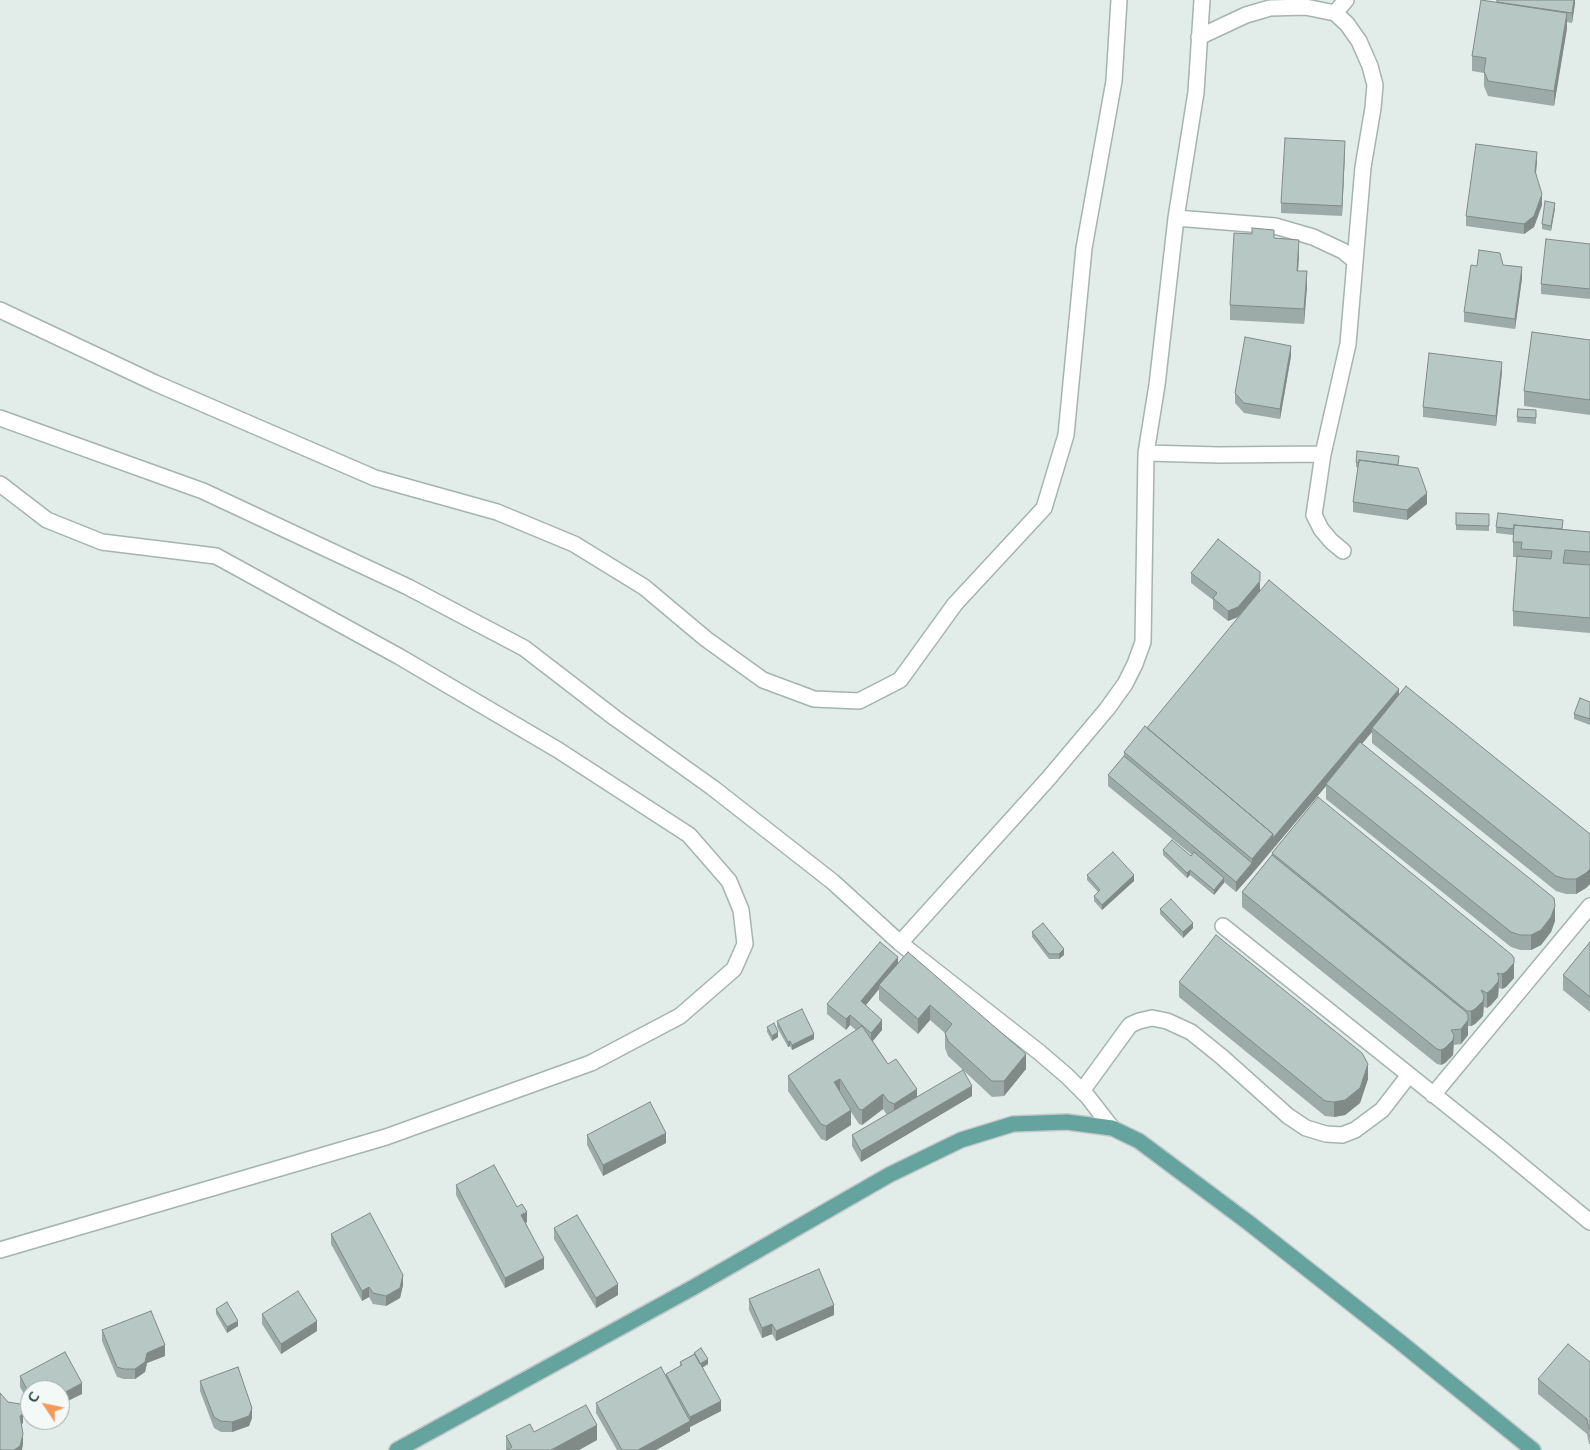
<!DOCTYPE html>
<meta charset="utf-8">
<style>
body{margin:0}
#map{position:relative;width:1590px;height:1450px;overflow:hidden;background:#e2ece9;font-family:Mulish,sans-serif}
canvas{display:block}
.north{position:absolute;left:20px;top:1380px;width:50px;height:50px;box-sizing:border-box;background:#f2f9f7;border:1px solid #9eaeac;border-radius:50%;rotate:304deg;font-size:14px;font-weight:700;line-height:20px;text-align:center;color:#213e3b}
.north::after{content:'';display:block;margin:auto;width:18px;height:22px;background:#f59957;clip-path:polygon(50% 0,100% 100%,50% 72%,0 100%)}
</style>
<div id="map">
<canvas width="1590" height="1450"></canvas>
<div class="north">С</div>
</div>
<script>
const ctx = document.querySelector('canvas').getContext('2d');
ctx.lineJoin = 'round';
function shape(rows) {
  const path = new Path2D();
  for (const r of rows) {
    path.moveTo(r[0], r[1]);
    for (let i = 2; i < r.length; i += 2) path.lineTo(r[i], r[i + 1]);
  }
  return path;
}
function stroke(path, color, width, dash) {
  ctx.strokeStyle = color;
  ctx.lineWidth = width;
  ctx.lineCap = dash ? 'butt' : 'round';
  ctx.setLineDash(dash || []);
  ctx.stroke(path);
}
function fillPath(path, color) {
  ctx.fillStyle = color;
  ctx.fill(path, 'evenodd');
}
const minor = shape([
 [1335,13,1346,0],
 [1199,37,1246,15,1270,8,1305,7,1335,13,1347,24,1359,41,1370,66,1375,85,1373,108,1363,167,1348,344,1323,454,1314,515,1321,529,1331,541,1343,551],
 [1176,218,1275,226,1313,237,1343,251,1355,261],
 [0,310,155,383,375,478,497,512,574,544,644,587,706,639,763,680,814,699,859,701,900,680,955,604,1044,508,1066,435,1084,248,1114,81,1119,0],
 [0,418,203,491,408,587,524,648,615,718,713,788,833,882,900,943,1039,1052,1067,1076,1088,1097,1112,1128],
 [1146,453,1219,455,1323,454],
 [0,484,47,520,102,542,216,556,400,657,558,750,689,835,729,881,741,910,745,944,734,969,680,1016,591,1063,386,1137,0,1250],
 [1223,926,1498,1146,1590,1222],
 [900,943,1048,779,1107,709,1125,684,1135,664,1143,642,1146,453,1157,385,1176,218,1196,92,1202,0],
 [1082,1091,1130,1025,1139,1021,1152,1018,1167,1021,1191,1032,1222,1057,1288,1116,1306,1128,1326,1134,1342,1135,1355,1130,1382,1110,1409,1075],
 [1433,1095,1590,906]
]);
const major = shape([
 [397,1450,694,1287,889,1175,961,1140,1013,1124,1067,1122,1112,1128,1139,1141,1249,1223,1400,1342,1533,1450]
]);
const wall = shape([
 [1575,0,1572,23,1567,22,1567,28,1554,106,1488,96,1484,86,1484,73,1472,71,1472,56,1497,2],
 [1345,151,1342,216,1281,213,1281,203],
 [1537,162,1536,173,1542,205,1534,227,1524,234,1466,226,1466,216],
 [1555,208,1551,231,1542,229,1542,224],
 [1274,238,1299,255,1298,271,1307,286,1304,324,1230,320,1230,305],
 [1590,244,1590,299,1541,294,1541,284],
 [1477,266,1522,278,1515,329,1464,322,1464,312],
 [1590,340,1590,415,1524,406,1524,391],
 [1291,356,1280,419,1244,413,1235,403,1235,393],
 [1502,372,1496,426,1423,417,1423,407],
 [1536,410,1536,424,1517,422,1517,417],
 [1356,462,1398,465,1427,504,1407,520,1353,512,1353,502,1358,468,1356,467],
 [1456,513,1489,514,1489,531,1456,530],
 [1496,527,1563,529,1590,532,1590,633,1513,626,1513,611,1517,557,1513,557,1513,535,1496,533],
 [1218,539,1238,617,1228,621,1213,609,1213,600,1191,583,1191,573],
 [1399,694,1590,834,1590,884,1586,888,1576,894,1566,894,1556,891,1372,743,1372,732,1362,743,1555,921,1551,932,1541,945,1531,950,1520,950,1511,947,1326,799,1326,786,1236,892,1224,882,1214,895,1190,875,1187,878,1163,855,1163,850,1191,856,1192,855,1108,786,1108,775,1124,756,1124,752,1147,728],
 [1590,702,1590,725,1574,719,1574,714],
 [1272,853,1514,973,1514,978,1506,987,1502,989,1499,988,1498,997,1491,1005,1487,1008,1484,1007,1483,1016,1475,1024,1471,1026,1468,1026,1468,1035,1461,1044,1454,1045,1453,1055,1445,1063,1441,1065,1437,1064,1242,907,1242,892,1272,855],
 [1087,875,1134,881,1102,910,1094,901,1094,896,1098,892,1087,880],
 [1160,909,1193,928,1183,938,1160,914],
 [1032,932,1064,955,1059,959,1049,959,1032,937],
 [1590,942,1590,1012,1563,990,1563,975],
 [898,963,1026,1069,1004,1096,992,1097,948,1056,945,1048,945,1033,930,1020,918,1034,879,1000,879,989,866,1005,882,1030,873,1041,888,1064,917,1097,972,1096,861,1162,852,1146,852,1135,887,1115,883,1109,862,1125,859,1124,851,1112,851,1125,826,1141,821,1139,788,1091,788,1076,856,1030,850,1025,846,1030,827,1014,827,1004],
 [1179,982,1368,1079,1360,1103,1345,1115,1334,1117,1325,1116,1179,997],
 [777,1021,814,1039,792,1050,790,1046,788,1047,777,1027],
 [767,1027,778,1037,772,1041,767,1032],
 [587,1135,666,1143,603,1176,587,1145],
 [456,1185,517,1207,527,1222,526,1223,544,1269,505,1288,456,1195],
 [554,1228,618,1295,596,1308,554,1239],
 [331,1234,403,1285,400,1298,386,1306,373,1304,369,1297,362,1301,331,1244],
 [749,1299,834,1315,776,1341,772,1334,762,1338,749,1310],
 [216,1309,238,1326,227,1333,216,1314],
 [262,1314,317,1331,281,1354,262,1324],
 [102,1330,165,1356,147,1363,145,1372,135,1379,124,1379,117,1377,102,1341],
 [694,1353,708,1364,702,1368,721,1411,690,1427,690,1431,656,1450,617,1450,596,1413,596,1403,666,1377,666,1374,680,1366,680,1362,694,1354],
 [1590,1362,1590,1444,1589,1444,1587,1434,1538,1394,1538,1379],
 [20,1376,82,1394,30,1390,30,1405,20,1387],
 [200,1381,252,1418,249,1426,232,1432,221,1432,214,1428,200,1391],
 [534,1432,597,1440,579,1450,506,1450,506,1436]
]);
const shadedWall = shape([
 [1574,0,1575,0,1575,4,1572,23,1572,13],
 [1567,13,1567,28,1554,106,1554,91],
 [1345,141,1345,151,1342,216,1342,206],
 [1537,152,1537,162,1535,181,1535,171],
 [1542,194,1542,205,1534,227,1524,234,1524,224],
 [1555,203,1555,208,1551,231,1551,226],
 [1299,240,1299,255,1297,286,1297,271],
 [1522,267,1522,278,1515,329,1515,319],
 [1307,271,1307,286,1304,324,1304,309],
 [1291,346,1291,356,1280,419,1280,409],
 [1502,362,1502,372,1496,426,1496,416],
 [1427,493,1427,504,1407,520,1407,510],
 [1260,581,1260,591,1238,617,1228,621,1228,611],
 [1399,689,1399,699,1372,728,1372,732,1328,784,1326,784,1326,786,1252,874,1252,859],
 [1252,863,1252,874,1236,892,1236,882],
 [1590,869,1590,884,1586,888,1576,894,1576,879],
 [1190,870,1190,875,1187,878,1187,873],
 [1134,875,1134,881,1102,910,1102,905],
 [1224,878,1224,883,1214,895,1214,890],
 [1555,906,1555,921,1551,932,1541,945,1531,950,1531,935],
 [1193,923,1193,928,1183,938,1183,932],
 [1064,949,1064,955,1059,959,1059,954],
 [898,957,898,967,879,985,879,989,861,1011,861,1001],
 [1514,958,1514,978,1506,987,1502,989,1502,974],
 [1499,977,1498,997,1491,1005,1487,1008,1487,993],
 [1484,996,1483,1016,1475,1024,1471,1026,1471,1011],
 [930,1005,930,1020,918,1034,918,1019],
 [850,1015,850,1025,846,1030,846,1019],
 [1468,1015,1468,1035,1461,1044,1461,1029],
 [882,1020,882,1030,871,1043,871,1033],
 [778,1032,778,1037,772,1041,772,1036],
 [814,1034,814,1039,792,1050,792,1045],
 [1454,1035,1453,1055,1445,1063,1441,1065,1441,1050],
 [790,1041,790,1046,788,1047,788,1042],
 [1026,1054,1026,1069,1004,1096,1004,1081],
 [1368,1064,1368,1079,1360,1103,1345,1115,1334,1117,1334,1102],
 [840,1079,840,1094,834,1082],
 [972,1086,972,1096,861,1162,861,1151],
 [917,1089,917,1104,894,1119,894,1104],
 [883,1094,883,1109,862,1125,862,1110],
 [851,1110,851,1125,826,1141,826,1126],
 [666,1133,666,1143,603,1176,603,1165],
 [527,1212,527,1222,521,1225,521,1215],
 [544,1258,544,1269,505,1288,505,1278],
 [403,1275,403,1285,400,1298,386,1306,386,1296],
 [618,1284,618,1295,596,1308,596,1298],
 [369,1287,369,1297,362,1301,362,1291],
 [834,1305,834,1315,776,1341,776,1331],
 [238,1321,238,1326,227,1333,227,1327],
 [317,1321,317,1331,281,1354,281,1344],
 [772,1324,772,1334,762,1338,762,1328],
 [165,1345,165,1356,147,1363,145,1372,135,1379,135,1369,147,1353],
 [708,1359,708,1364,700,1369,700,1364],
 [82,1383,82,1394,60,1405,60,1395],
 [721,1401,721,1411,690,1427,690,1431,656,1450,638,1450,690,1421,690,1417],
 [252,1408,252,1418,249,1426,232,1432,232,1422],
 [23,1413,23,1423,20,1426,20,1416],
 [597,1425,597,1440,579,1450,551,1450],
 [23,1434,23,1444,22,1450,14,1450]
]);
const building = shape([
 [1481,0,1567,13,1554,91,1488,81,1484,71,1486,58,1472,56,1481,0],
 [1497,0,1574,0,1572,13,1497,2,1497,0],
 [1285,138,1345,141,1342,206,1281,203,1285,138],
 [1476,144,1537,152,1535,171,1542,194,1534,216,1524,224,1466,216,1476,144],
 [1545,201,1555,203,1551,226,1542,224,1545,201],
 [1252,228,1274,230,1274,238,1299,240,1297,271,1307,271,1304,309,1230,305,1234,233,1252,234,1252,228],
 [1546,239,1590,244,1590,289,1541,284,1546,239],
 [1479,250,1500,253,1503,265,1522,267,1515,319,1464,312,1471,265,1477,266,1479,250],
 [1532,332,1590,340,1590,400,1524,391,1532,332],
 [1245,337,1291,346,1280,409,1244,403,1235,393,1245,337],
 [1429,353,1502,362,1496,416,1423,407,1429,353],
 [1518,409,1536,410,1536,418,1517,417,1518,409],
 [1357,451,1399,456,1398,465,1359,460,1359,463,1356,462,1357,451],
 [1359,460,1418,468,1427,493,1407,510,1353,502,1359,460],
 [1456,513,1489,514,1489,526,1456,525,1456,513],
 [1498,513,1563,520,1562,529,1514,525,1514,529,1496,527,1498,513],
 [1514,525,1590,532,1590,552,1565,550,1563,563,1590,565,1590,618,1513,611,1517,556,1551,559,1552,551,1521,549,1522,542,1513,542,1514,525],
 [1218,539,1260,572,1260,581,1238,607,1228,611,1213,598,1217,593,1191,573,1218,539],
 [1269,580,1399,689,1273,838,1273,834,1147,728,1269,580],
 [1406,686,1590,834,1590,869,1586,873,1576,879,1566,879,1556,876,1372,728,1406,686],
 [1580,698,1590,702,1590,719,1574,714,1580,698],
 [1145,726,1273,834,1252,859,1124,752,1145,726],
 [1360,742,1554,898,1555,906,1551,917,1541,930,1531,935,1520,935,1511,932,1326,784,1360,742],
 [1124,756,1252,863,1236,882,1108,775,1124,756],
 [1318,797,1512,955,1514,958,1514,963,1506,972,1502,974,1497,973,1499,977,1498,982,1491,990,1487,993,1481,990,1484,996,1483,1001,1475,1009,1471,1011,1467,1011,1272,853,1318,797],
 [1172,840,1191,856,1194,852,1224,878,1214,890,1190,870,1187,873,1163,850,1172,840],
 [1113,852,1134,875,1102,905,1094,896,1100,890,1087,875,1113,852],
 [1272,855,1466,1012,1468,1015,1468,1020,1461,1029,1451,1030,1454,1035,1453,1040,1445,1048,1441,1050,1437,1049,1242,892,1272,855],
 [1171,899,1193,923,1183,932,1160,909,1171,899],
 [1043,923,1064,949,1059,954,1049,954,1032,932,1043,923],
 [1216,935,1362,1053,1368,1064,1360,1088,1345,1100,1334,1102,1325,1101,1179,982,1216,935],
 [880,942,898,957,861,1001,882,1020,871,1033,850,1015,846,1019,827,1004,880,942],
 [1590,942,1590,997,1563,975,1590,942],
 [908,952,1026,1054,1004,1081,992,1081,948,1041,945,1033,952,1024,930,1005,918,1019,879,985,908,952],
 [802,1009,814,1034,792,1045,790,1041,788,1042,777,1021,802,1009],
 [774,1023,778,1032,772,1036,767,1027,774,1023],
 [862,1026,888,1064,896,1059,917,1089,894,1104,888,1101,883,1094,862,1110,859,1109,840,1079,834,1082,851,1110,826,1126,821,1124,788,1076,862,1026],
 [963,1070,972,1086,861,1151,852,1135,963,1070],
 [650,1102,666,1133,603,1165,587,1135,650,1102],
 [494,1165,517,1207,522,1204,527,1212,521,1215,544,1258,505,1278,456,1185,494,1165],
 [370,1213,403,1275,400,1288,386,1296,373,1293,369,1287,362,1291,331,1234,370,1213],
 [577,1215,618,1284,596,1298,554,1228,577,1215],
 [819,1269,834,1305,776,1331,772,1324,762,1328,749,1299,819,1269],
 [298,1291,317,1321,281,1344,262,1314,298,1291],
 [227,1302,238,1321,227,1327,216,1309,227,1302],
 [151,1311,165,1345,147,1353,145,1362,135,1369,124,1369,117,1367,102,1330,151,1311],
 [1568,1344,1590,1362,1590,1429,1589,1429,1587,1419,1538,1379,1568,1344],
 [701,1348,708,1359,700,1364,694,1353,701,1348],
 [65,1352,82,1383,60,1395,60,1390,30,1390,30,1395,20,1376,65,1352],
 [695,1354,721,1401,690,1417,666,1374,682,1365,680,1362,695,1354],
 [238,1367,252,1408,249,1416,232,1422,221,1421,214,1417,200,1381,238,1367],
 [661,1367,690,1421,638,1450,622,1450,596,1403,661,1367],
 [0,1393,8,1402,20,1404,23,1407,23,1413,20,1416,23,1434,20,1446,14,1450,0,1450,0,1393],
 [586,1405,597,1425,551,1450,507,1450,512,1447,506,1436,530,1424,534,1432,586,1405]
]);
stroke(minor, '#a4b4b1', 18);
stroke(major, '#c1c9c8', 18);
stroke(minor, '#fff', 15);
stroke(major, '#65a39e', 15);
fillPath(wall, '#9daba8');
fillPath(shadedWall, '#808b88');
fillPath(building, '#b7c7c3');
stroke(building, '#808b88', 1);
</script>
